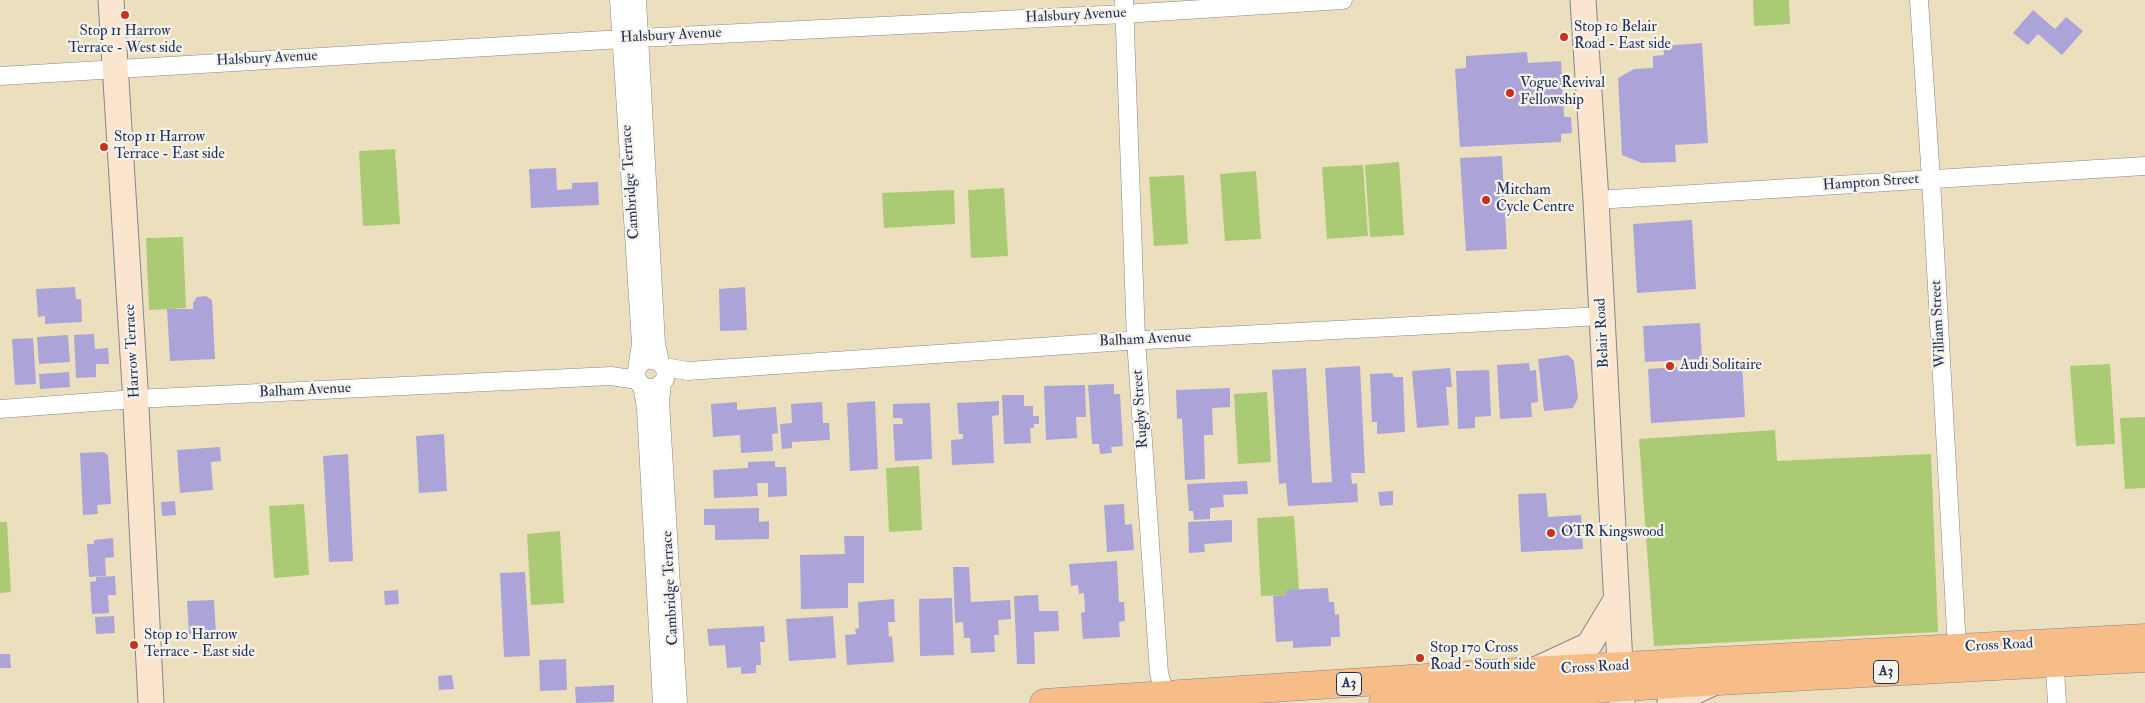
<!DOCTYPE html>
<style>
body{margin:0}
canvas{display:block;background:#ecdfbe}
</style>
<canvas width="2145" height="703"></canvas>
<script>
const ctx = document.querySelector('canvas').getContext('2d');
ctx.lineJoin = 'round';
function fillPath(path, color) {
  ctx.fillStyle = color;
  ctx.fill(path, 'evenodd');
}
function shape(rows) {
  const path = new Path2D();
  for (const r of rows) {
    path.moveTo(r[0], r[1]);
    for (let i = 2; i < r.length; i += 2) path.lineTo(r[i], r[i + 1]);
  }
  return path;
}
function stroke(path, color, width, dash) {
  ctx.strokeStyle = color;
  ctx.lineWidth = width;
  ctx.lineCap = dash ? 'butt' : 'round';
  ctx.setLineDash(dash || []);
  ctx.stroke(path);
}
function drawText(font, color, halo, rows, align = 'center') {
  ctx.font = font + ' "IM FELL Double Pica",serif';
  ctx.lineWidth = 4.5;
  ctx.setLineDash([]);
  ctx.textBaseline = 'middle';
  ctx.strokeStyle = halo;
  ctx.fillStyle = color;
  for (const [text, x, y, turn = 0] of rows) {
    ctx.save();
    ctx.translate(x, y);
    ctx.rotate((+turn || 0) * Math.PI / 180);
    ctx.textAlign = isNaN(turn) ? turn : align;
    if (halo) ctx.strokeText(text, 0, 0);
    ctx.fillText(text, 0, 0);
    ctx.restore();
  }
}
const green = shape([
 [1753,0,1789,0,1790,24,1754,26],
 [395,149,400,224,363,226,359,151],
 [1399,162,1404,235,1370,237,1365,165],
 [1363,165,1368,236,1327,239,1322,167],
 [1256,171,1261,239,1225,241,1220,174],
 [1184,175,1188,244,1154,246,1149,177],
 [1004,188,1008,256,971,258,968,190],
 [954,190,955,224,884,228,882,193],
 [183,237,186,308,149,310,146,238],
 [2110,364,2115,444,2076,446,2070,366],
 [1267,392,1271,462,1238,464,1234,394],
 [2145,417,2145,488,2125,489,2120,418],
 [1775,430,1777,461,1931,454,1938,632,1654,646,1639,439],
 [919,466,922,530,889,532,886,468],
 [304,504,309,575,274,578,269,506],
 [1294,516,1299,590,1286,595,1261,596,1257,518],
 [0,522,7,522,11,592,0,593],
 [560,531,564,603,531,605,527,534]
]);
const building = shape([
 [2033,10,2055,29,2066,17,2083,31,2062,55,2038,34,2028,45,2013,33],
 [1702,43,1708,143,1675,145,1676,162,1642,163,1622,155,1618,78,1634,69,1653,68,1653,56,1664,55,1663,46],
 [1527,52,1528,63,1561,61,1564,117,1571,117,1572,133,1561,134,1561,142,1460,147,1455,69,1466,68,1466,56],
 [1502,156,1507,249,1466,251,1460,158],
 [556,168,557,190,572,189,572,183,598,182,599,205,531,208,529,169],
 [1692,220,1696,289,1637,293,1633,224],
 [75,287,76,299,81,299,82,322,45,324,45,316,38,317,36,289],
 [745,287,747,330,720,331,719,289],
 [206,296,212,300,215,359,170,361,167,309,193,309,193,303,197,297],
 [1700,323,1702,359,1645,362,1643,326],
 [94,334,95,349,108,348,109,364,96,364,96,377,76,378,74,335],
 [68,335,70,362,39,364,37,337],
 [33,338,36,384,15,385,12,339],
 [1568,355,1574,361,1578,398,1573,408,1544,411,1538,359],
 [1529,363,1530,371,1536,370,1538,402,1531,403,1532,417,1500,419,1497,365],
 [1742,363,1745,417,1651,423,1648,369],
 [1360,366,1365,473,1351,473,1352,484,1357,483,1358,502,1288,506,1286,483,1279,484,1272,370,1306,368,1312,483,1332,482,1325,368],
 [1450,368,1452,387,1446,387,1449,425,1417,428,1412,371],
 [1489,370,1491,416,1475,417,1475,428,1458,429,1456,371],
 [69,372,70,387,40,389,39,374],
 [1392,373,1394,377,1403,377,1405,432,1377,434,1377,422,1372,422,1370,374],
 [1114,384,1114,394,1120,394,1123,446,1111,447,1112,453,1100,454,1099,444,1092,444,1088,385],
 [1085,385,1086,417,1076,417,1077,438,1046,440,1044,386],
 [1230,388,1230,407,1212,408,1213,435,1204,435,1205,479,1185,480,1182,418,1177,419,1176,390],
 [1002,395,1024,395,1024,406,1033,406,1033,416,1039,416,1039,424,1034,424,1034,428,1030,428,1031,443,1004,444],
 [875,401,878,469,850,471,847,403],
 [999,401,999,415,992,416,994,463,952,465,951,440,963,439,963,434,959,434,957,403],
 [737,402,737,410,776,407,778,433,772,434,773,451,741,453,740,435,713,437,711,404],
 [822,402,823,423,829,423,830,440,792,442,792,448,782,449,780,424,792,423,791,404],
 [930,403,932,459,895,461,893,424,903,424,902,418,893,418,893,404],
 [444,434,447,491,419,493,416,436],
 [220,447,221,461,211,462,213,490,180,493,177,450],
 [104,452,108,455,111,504,97,505,98,514,83,515,80,453],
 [348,454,353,561,329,562,323,456],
 [775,461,775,467,786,467,787,496,768,497,768,483,757,483,758,496,714,498,713,470,748,468,748,462],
 [1247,481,1248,494,1223,495,1224,507,1210,508,1210,519,1194,520,1193,511,1189,511,1187,484],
 [1393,491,1393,505,1380,506,1378,492],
 [1546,493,1548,517,1581,515,1583,549,1521,552,1518,494],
 [175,501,176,515,162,516,161,502],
 [1124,504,1125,525,1132,524,1134,550,1107,552,1104,505],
 [759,508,759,522,769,521,769,539,715,540,715,525,704,525,704,509],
 [1232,520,1232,542,1204,544,1205,552,1189,553,1188,522],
 [844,536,864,536,864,583,848,583,848,608,801,609,800,555,845,554],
 [113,538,114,557,105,558,106,576,89,577,87,544,94,544,94,540],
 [1117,561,1119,602,1124,602,1125,621,1119,622,1120,637,1083,639,1081,613,1085,612,1084,593,1079,594,1078,585,1071,586,1069,564],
 [953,567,969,567,971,602,1010,600,1011,619,998,620,999,635,994,635,995,652,971,653,970,638,964,638,963,622,955,623],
 [525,572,530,656,504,657,500,573],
 [115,576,116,595,108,595,109,613,92,614,90,582,96,581,96,577],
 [1328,588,1329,602,1334,602,1335,615,1339,614,1340,637,1331,637,1331,646,1293,648,1293,641,1276,642,1273,596,1286,595,1286,590],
 [398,590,399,604,385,605,384,591],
 [1038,595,1039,611,1058,611,1059,631,1034,632,1035,664,1017,664,1014,596],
 [952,598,954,655,920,656,919,599],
 [894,599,895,622,888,622,889,637,892,636,894,662,847,665,845,635,856,634,855,629,859,628,858,602],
 [214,600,216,633,189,634,187,601],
 [114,616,115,633,96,634,95,617],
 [833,616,836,658,789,661,786,619],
 [764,626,765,642,760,642,761,665,756,665,756,673,741,674,741,667,727,668,725,645,709,646,707,629],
 [0,654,10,654,11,668,0,668],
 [566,659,567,690,540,691,539,660],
 [452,675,454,689,439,690,438,676],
 [614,685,614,702,576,703,575,687]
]);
const street = shape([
 [619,0,641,344,636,376,639,383,646,388,655,388,662,383,665,379,666,371,660,362,647,359,639,364],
 [637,0,656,344,660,362],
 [1124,0,1136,340,1159,673,1165,696],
 [1919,0,1931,179,1957,648],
 [0,76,639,38,1124,14,1343,0],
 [1596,200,2145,166],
 [664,367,688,371,1127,341,1602,316],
 [662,383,660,401,678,703],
 [642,385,646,408,662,703],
 [0,409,135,399,611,376,637,380],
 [2054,654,2057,703]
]);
const secondary = shape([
 [111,0,135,387,151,703],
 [1583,0,1596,200,1622,703],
 [1535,670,1589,645,1616,600],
 [1670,703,1713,683]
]);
const highway = shape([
 [1044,703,1532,671,2145,638],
 [1383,703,1718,681,2145,658]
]);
const markers = [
 [125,15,5,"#c8321e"],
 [1564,37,5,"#c8321e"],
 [1510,93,5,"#c8321e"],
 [104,147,5,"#c8321e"],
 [1486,200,5,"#c8321e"],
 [1670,366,5,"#c8321e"],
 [1551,533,5,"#c8321e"],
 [134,645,5,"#c8321e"],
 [1420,658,5,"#c8321e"]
];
const shields = [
 [1886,672,25],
 [1349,684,25]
];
const shieldNames = [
 ["A3",1886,672],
 ["A3",1349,684]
];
const streetNames = [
 ["Halsbury Avenue",1076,16,-3],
 ["Halsbury Avenue",671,36,-3],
 ["Halsbury Avenue",267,59,-3],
 ["Cambridge Terrace",631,182,-94],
 ["Hampton Street",1871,183,-4],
 ["William Street",1939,324,-93],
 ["Belair Road",1603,333,-93],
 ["Balham Avenue",1145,340,-3],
 ["Harrow Terrace",133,351,-93],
 ["Balham Avenue",305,391,-3],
 ["Rugby Street",1141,409,-94],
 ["Cambridge Terrace",671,588,-93],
 ["Cross Road",1999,646,-3],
 ["Cross Road",1595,668,-3]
];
const poiNames = [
 ["Stop 10 Belair",1574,28],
 ["Road - East side",1574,45],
 ["Stop 11 Harrow",125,32,"center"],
 ["Terrace - West side",125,49,"center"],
 ["Vogue Revival",1520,84],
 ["Fellowship",1520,101],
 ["Stop 11 Harrow",114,138],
 ["Terrace - East side",114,155],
 ["Mitcham",1496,191],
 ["Cycle Centre",1496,208],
 ["Audi Solitaire",1680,366],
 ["OTR Kingswood",1561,533],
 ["Stop 10 Harrow",144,636],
 ["Terrace - East side",144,653],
 ["Stop 170 Cross",1430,649],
 ["Road - South side",1430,666]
];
fillPath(green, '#aacb73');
fillPath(building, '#aca4d9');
stroke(street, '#84878e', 19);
stroke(secondary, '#84878e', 27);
stroke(highway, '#84878e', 29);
stroke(street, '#fff', 18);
stroke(secondary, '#fce5cf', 25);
stroke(highway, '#f7bd88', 28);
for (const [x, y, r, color] of markers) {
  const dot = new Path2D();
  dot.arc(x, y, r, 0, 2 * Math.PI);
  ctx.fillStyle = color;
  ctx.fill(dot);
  stroke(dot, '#f7f3e8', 2);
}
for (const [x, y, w] of shields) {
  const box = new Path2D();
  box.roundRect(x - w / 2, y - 11.5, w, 23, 4);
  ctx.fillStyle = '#f7f3e8';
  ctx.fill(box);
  stroke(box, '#1b2f5e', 1);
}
drawText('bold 14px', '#1b2f5e', null, shieldNames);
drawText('15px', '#1b2f5e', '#f7f3e8', streetNames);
drawText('15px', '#1b2f5e', '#f7f3e8', poiNames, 'left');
</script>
